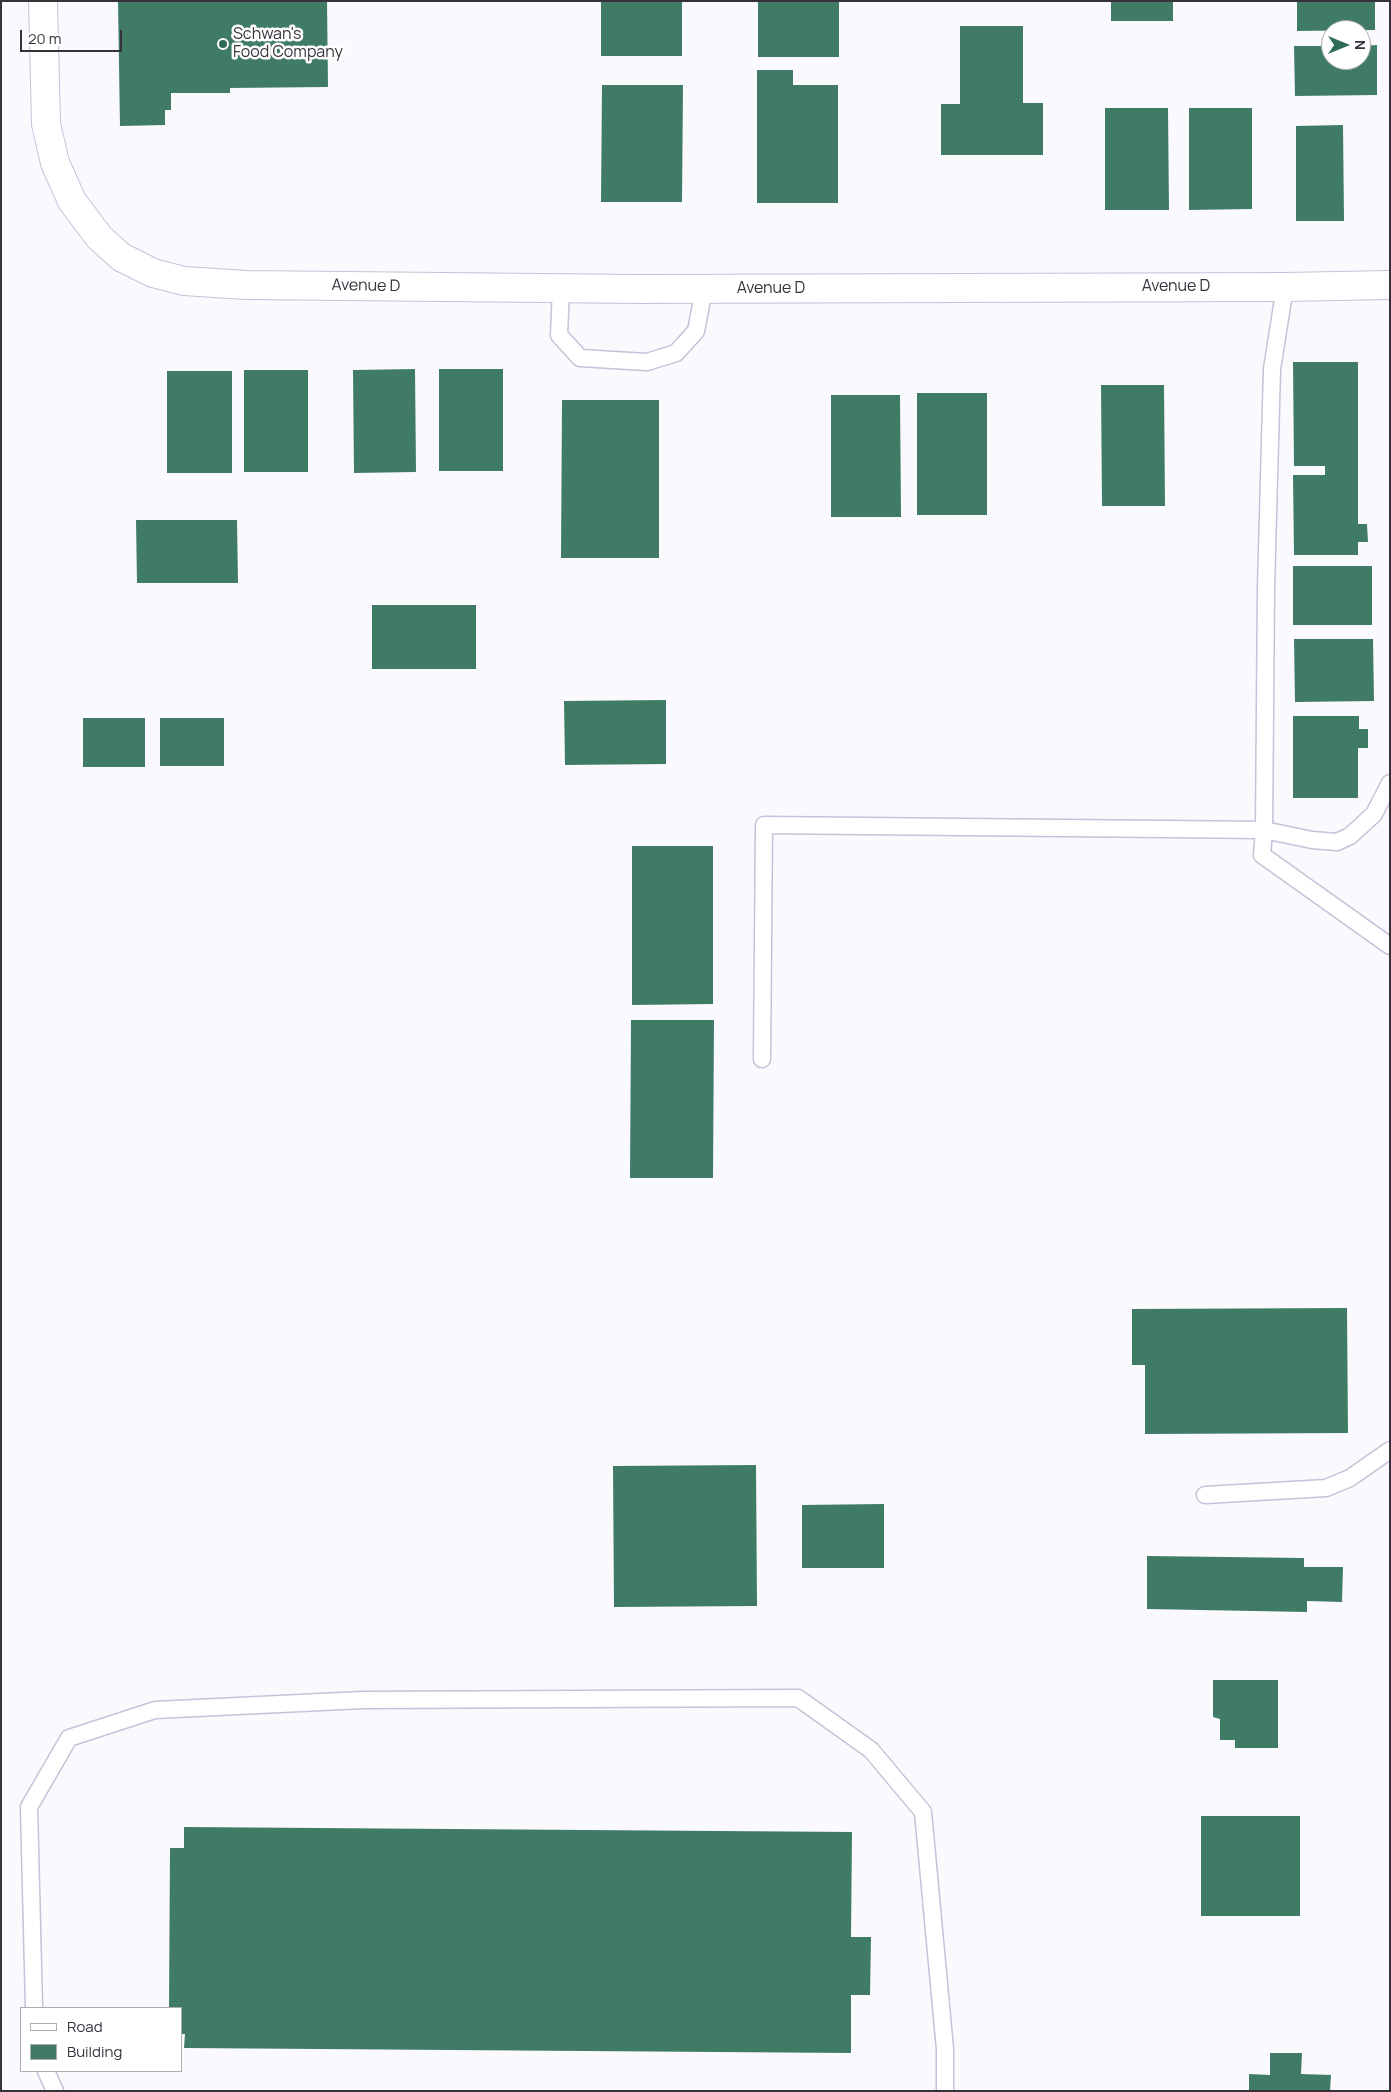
<!DOCTYPE html>
<style>
body{margin:0}
#map{position:relative;width:1391px;height:2092px;overflow:hidden;background:#faf9fe;font-family:Manrope,sans-serif}
canvas{display:block}
.frame{position:absolute;inset:0;border:2px solid #35323c;pointer-events:none}
.legend{position:absolute;left:20px;top:2007px;width:162px;height:65px;box-sizing:border-box;background:#fff;border:1px solid #aeadb1;margin:0;padding:6px 9px;list-style:none;font-size:15px;color:#35323c}
.legend li{display:flex;align-items:center;gap:10px;height:25px}
.legend b{width:25px;border:1px solid #aeadb1}
.north{position:absolute;left:1321px;top:20px;width:50px;height:50px;box-sizing:border-box;background:#fff;border:1px solid #aeadb1;border-radius:50%;rotate:90deg;font-size:14px;font-weight:700;line-height:20px;text-align:center;color:#35323c}
.north::after{content:'';display:block;margin:auto;width:18px;height:22px;background:#2f6b56;clip-path:polygon(50% 0,100% 100%,50% 72%,0 100%)}
.scale{position:absolute;left:20px;top:30px;width:102px;height:22px;box-sizing:border-box;border:2px solid #35323c;border-top:0;padding-left:6px;font-size:15px;line-height:18px;white-space:nowrap;color:#35323c;-webkit-text-stroke:4px #fff;paint-order:stroke}
</style>
<div id="map">
<canvas width="1391" height="2092"></canvas>
<div class="frame"></div>
<ul class="legend">
<li><b style="height:6px;background:#fff"></b>Road</li>
<li><b style="height:14px;background:#3f7b65"></b>Building</li>
</ul>
<div class="north">N</div>
<div class="scale">20 m</div>
</div>
<script>
const ctx = document.querySelector('canvas').getContext('2d');
ctx.lineJoin = 'round';
function fillPath(path, color) {
  ctx.fillStyle = color;
  ctx.fill(path, 'evenodd');
}
function shape(rows) {
  const path = new Path2D();
  for (const r of rows) {
    path.moveTo(r[0], r[1]);
    for (let i = 2; i < r.length; i += 2) path.lineTo(r[i], r[i + 1]);
  }
  return path;
}
function stroke(path, color, width, dash) {
  ctx.strokeStyle = color;
  ctx.lineWidth = width;
  ctx.lineCap = dash ? 'butt' : 'round';
  ctx.setLineDash(dash || []);
  ctx.stroke(path);
}
function drawText(font, color, halo, rows, align = 'center') {
  ctx.font = font + ' Manrope,sans-serif';
  ctx.lineWidth = 5;
  ctx.setLineDash([]);
  ctx.textBaseline = 'middle';
  ctx.strokeStyle = halo;
  ctx.fillStyle = color;
  for (const [text, x, y, turn = 0] of rows) {
    ctx.save();
    ctx.translate(x, y);
    ctx.rotate((+turn || 0) * Math.PI / 180);
    ctx.textAlign = isNaN(turn) ? turn : align;
    if (halo) ctx.strokeText(text, 0, 0);
    ctx.fillText(text, 0, 0);
    ctx.restore();
  }
}
const building = shape([
 [118,1,327,1,328,87,230,88,230,93,171,93,171,110,165,110,165,125,120,126],
 [601,1,682,1,682,56,601,56],
 [758,1,839,1,839,57,758,57],
 [1111,1,1173,1,1173,21,1111,21],
 [1297,1,1375,1,1375,30,1297,31],
 [960,26,1023,26,1023,103,1043,103,1043,155,941,155,941,104,960,104],
 [1377,45,1377,95,1295,96,1294,46,1331,46,1331,60,1361,60,1361,46],
 [757,70,793,70,793,85,838,85,838,203,757,203],
 [602,85,683,85,682,202,601,202],
 [1105,108,1168,108,1169,210,1105,210],
 [1189,108,1252,108,1252,209,1189,210],
 [1343,125,1344,221,1296,221,1296,126],
 [1293,362,1358,362,1358,524,1367,524,1368,542,1358,542,1358,555,1294,555,1293,475,1325,475,1325,466,1294,466],
 [415,369,416,472,354,473,353,370],
 [439,369,503,369,503,471,439,471],
 [244,370,308,370,308,472,244,472],
 [167,371,232,371,232,473,167,473],
 [1101,385,1164,385,1165,506,1102,506],
 [917,393,987,393,987,515,917,515],
 [831,395,900,395,901,517,831,517],
 [562,400,659,400,659,558,561,558],
 [136,520,237,520,238,583,137,583],
 [1293,566,1372,566,1372,625,1293,625],
 [372,605,476,605,476,669,372,669],
 [1294,639,1373,639,1374,701,1295,702],
 [666,700,666,764,565,765,564,701],
 [1293,716,1359,716,1359,729,1368,729,1368,748,1358,748,1358,798,1293,798],
 [83,718,145,718,145,767,83,767],
 [160,718,224,718,224,766,160,766],
 [632,846,713,846,713,1004,632,1005],
 [631,1020,714,1020,713,1178,630,1178],
 [1347,1308,1348,1433,1145,1434,1145,1365,1132,1365,1132,1309],
 [756,1465,757,1606,614,1607,613,1466],
 [884,1504,884,1568,802,1568,802,1505],
 [1147,1556,1304,1558,1304,1567,1343,1567,1342,1602,1307,1601,1307,1612,1147,1609],
 [1213,1680,1278,1680,1278,1748,1235,1748,1235,1740,1220,1740,1220,1719,1213,1717],
 [1201,1816,1300,1816,1300,1916,1201,1916],
 [184,1827,852,1832,851,1937,871,1937,870,1995,851,1995,851,2053,184,2048,185,2034,181,2034,181,2008,169,2008,170,1848,184,1848],
 [1270,2053,1302,2053,1301,2074,1331,2075,1330,2091,1249,2091,1249,2074,1270,2075]
]);
const lane = shape([
 [1285,287,1272,369,1266,587,1264,830,1312,840,1337,842,1350,836,1374,814,1390,783],
 [561,288,559,335,580,358,647,362,676,353,696,331,704,289],
 [762,1059,764,825,1264,830,1262,855,1390,946],
 [1205,1495,1326,1488,1350,1478,1390,1450],
 [34,2008,29,1807,69,1738,155,1710,363,1700,798,1698,871,1750,923,1812,945,2049,945,2091],
 [46,2071,55,2091]
]);
const street = shape([
 [43,1,46,124,55,163,72,201,99,237,121,257,153,273,184,281,246,285,640,289,1285,287,1390,285]
]);
const markers = [
 [223,44,5,"#2f6b56"]
];
const poiNames = [
 ["Schwan's",233,35],
 ["Food Company",233,53]
];
const streetNames = [
 ["Avenue D",366,286,1],
 ["Avenue D",1176,287],
 ["Avenue D",771,289]
];
fillPath(building, '#3f7b65');
stroke(lane, '#c7c1d9', 19);
stroke(street, '#c7c1d9', 30);
stroke(lane, '#fff', 16);
stroke(street, '#fff', 28);
for (const [x, y, r, color] of markers) {
  const dot = new Path2D();
  dot.arc(x, y, r, 0, 2 * Math.PI);
  ctx.fillStyle = color;
  ctx.fill(dot);
  stroke(dot, '#fff', 2);
}
drawText('16px', '#35323c', '#fff', poiNames, 'left');
drawText('16px', '#35323c', '#fff', streetNames);
</script>
